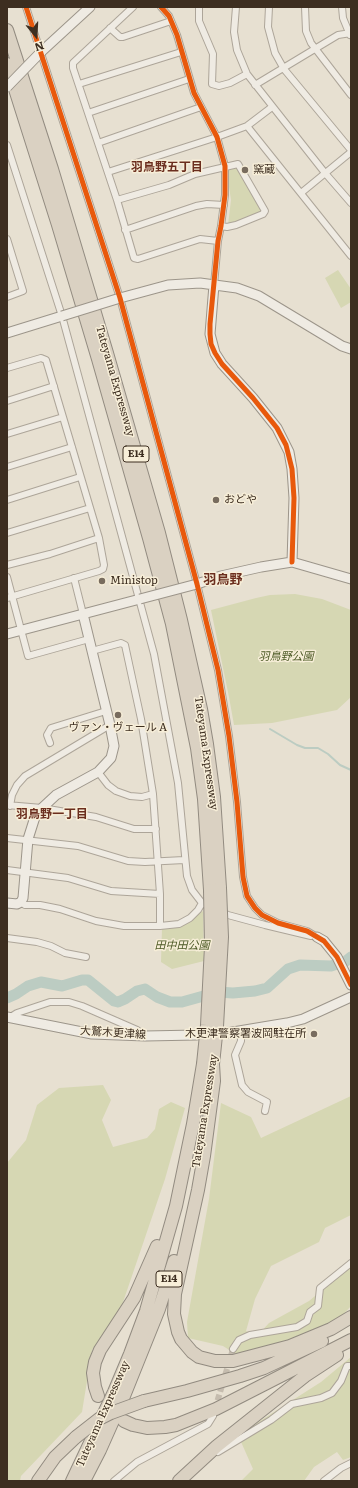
<!DOCTYPE html>
<meta charset="utf-8">
<style>
body{margin:0}
#map{position:relative;width:358px;height:1488px;overflow:hidden;background:#e7e0d1;font-family:Literata,serif}
canvas{display:block}
.frame{position:absolute;inset:0;border:8px solid #3d2e20;pointer-events:none}
.north{position:absolute;left:16px;top:16px;width:40px;height:40px;-webkit-text-stroke:3px #f7eed8;paint-order:stroke;rotate:162deg;font-size:11px;font-weight:700;line-height:16px;text-align:center;color:#3d2e20}
.north::after{content:'';display:block;margin:auto;width:14px;height:18px;background:#3d2e20;clip-path:polygon(50% 0,100% 100%,50% 72%,0 100%)}
</style>
<div id="map">
<canvas width="358" height="1488"></canvas>
<div class="frame"></div>
<div class="north">N</div>
</div>
<script>
const ctx = document.querySelector('canvas').getContext('2d');
ctx.lineJoin = 'round';
function fillPath(path, color) {
  ctx.fillStyle = color;
  ctx.fill(path, 'evenodd');
}
function shape(rows) {
  const path = new Path2D();
  for (const r of rows) {
    path.moveTo(r[0], r[1]);
    for (let i = 2; i < r.length; i += 2) path.lineTo(r[i], r[i + 1]);
  }
  return path;
}
function stroke(path, color, width, dash) {
  ctx.strokeStyle = color;
  ctx.lineWidth = width;
  ctx.lineCap = dash ? 'butt' : 'round';
  ctx.setLineDash(dash || []);
  ctx.stroke(path);
}
function drawText(font, color, halo, rows, align = 'center') {
  ctx.font = font + ' Literata,"Noto Sans JP",serif';
  ctx.lineWidth = 3;
  ctx.setLineDash([]);
  ctx.textBaseline = 'middle';
  ctx.strokeStyle = halo;
  ctx.fillStyle = color;
  for (const [text, x, y, turn = 0] of rows) {
    ctx.save();
    ctx.translate(x, y);
    ctx.rotate((+turn || 0) * Math.PI / 180);
    ctx.textAlign = isNaN(turn) ? turn : align;
    if (halo) ctx.strokeText(text, 0, 0);
    ctx.fillText(text, 0, 0);
    ctx.restore();
  }
}
const green = shape([
 [238,165,263,211,228,225,231,200,226,167],
 [338,270,351,289,351,302,341,308,325,278],
 [295,594,322,599,351,610,351,697,337,710,272,723,234,725,229,697,211,610,256,598,270,595],
 [203,911,204,961,172,969,161,962,162,928,177,927,185,924],
 [103,1085,111,1100,102,1120,113,1147,147,1138,155,1129,159,1109,171,1102,185,1108,165,1179,121,1308,92,1350,82,1412,21,1476,20,1481,7,1481,7,1163,26,1140,37,1105,59,1088],
 [351,1096,351,1215,325,1228,319,1242,271,1266,255,1299,246,1331,257,1336,269,1323,309,1301,351,1266,351,1306,339,1319,309,1332,280,1343,237,1355,223,1346,188,1338,187,1322,209,1199,221,1103,251,1117,261,1138],
 [351,1357,351,1457,343,1460,337,1452,314,1467,304,1481,241,1481,253,1469,238,1435,321,1382]
]);
const stream = shape([
 [270,729,297,745,305,748,318,748,328,754,340,765,351,770]
]);
const river = shape([
 [7,998,16,994,28,986,41,982,62,986,82,980,88,980,114,1001,118,1002,125,999,137,991,145,989,157,997,170,1002,182,1002,218,992,233,993,255,991,267,988,288,969,300,965,331,966,346,961,351,957]
]);
const streetTunnel = shape([
 [215,1409,233,1349]
]);
const street = shape([
 [26,7,120,298,197,584,218,670,229,736,237,802,243,877,247,896,255,908,262,915,278,923,307,931,317,937],
 [133,7,73,63,73,68,117,200,134,258,138,259,200,239,218,241],
 [161,7,169,16,177,35,194,93,217,137,225,166,225,195,221,226,218,241,214,285],
 [199,7,199,21,213,54,212,84,219,86,230,83,247,74],
 [236,7,234,32,237,50,247,74,325,173,351,203],
 [269,7,268,27,275,53,284,69,351,150],
 [305,7,306,31,311,43,351,95],
 [342,7,343,18,350,35],
 [110,28,120,37,123,37,171,21],
 [79,84,181,52],
 [255,85,338,35,351,33],
 [88,113,189,79],
 [247,126,351,256],
 [98,143,201,107],
 [7,145,62,316,154,654,178,783,187,876,192,890,202,903,211,908],
 [108,172,217,137,247,126,272,107],
 [301,193,351,152],
 [117,200,169,185,195,174,238,164,265,211,263,214,236,225,227,227,221,226],
 [125,230,196,206,207,204,224,205],
 [7,239,23,291,7,297],
 [7,368,41,358,46,360,99,538,104,565,103,569,99,571,7,598],
 [7,401,54,386],
 [7,434,63,417],
 [7,467,72,447],
 [7,500,80,477],
 [7,533,90,508],
 [7,565,50,554,99,538],
 [7,577,28,656,89,639],
 [74,578,83,614],
 [92,651,121,643,125,645,141,719,153,794,160,894,160,926],
 [50,743,47,735,51,728,106,711],
 [98,772,108,785,116,791,130,796,142,797,153,794],
 [7,805,42,808,96,817,134,829,156,829],
 [10,806,12,795,17,785,25,776,110,725],
 [7,838,78,846,128,861,145,862,184,860],
 [7,870,68,878,111,891,160,894],
 [21,902,25,905,40,905,60,909,96,921,124,926,160,926,179,924,190,918,198,910,202,903],
 [220,911,228,915,265,925,311,936],
 [7,938,37,942,51,946,65,953,86,957],
 [9,1018,17,1013,50,1002,69,1002,82,1006,137,1030,144,1035],
 [241,1031,241,1041,235,1055,242,1085,248,1092,267,1102,265,1111],
 [233,1349,239,1340,250,1335,297,1327,307,1321,310,1312,318,1306,320,1288,351,1263],
 [218,1452,271,1420,292,1404,321,1398,332,1393,341,1381,347,1366,351,1366],
 [114,1481,137,1462,208,1424,213,1416],
 [324,1481,341,1468,351,1463]
]);
const secondary = shape([
 [41,52,90,7],
 [214,285,210,334,215,353,222,364,253,398,277,428,289,452,292,469,294,498,292,562],
 [120,298,168,285,200,283,237,288,259,296,342,346,351,349],
 [7,333,62,316],
 [197,584,221,576,261,567,292,562,351,579],
 [7,634,140,599],
 [7,903,17,904,21,902,23,898,28,839,35,817,42,808,56,795,98,772,111,758,114,746,110,725,83,614],
 [317,937,324,941,337,957,351,985],
 [7,1017,92,1034,145,1036,197,1035],
 [227,1033,287,1023,303,1019,351,997]
]);
const highway = shape([
 [7,30,52,169,107,353,159,533,181,620,201,709,207,744,214,797,220,888],
 [7,64,58,225,98,359,149,538,172,624,197,748,204,799,210,890],
 [213,1064,214,1081,204,1156,198,1190,175,1294,174,1314,178,1332,181,1339,192,1352,199,1357,215,1361,233,1361,290,1346,331,1329,351,1317],
 [98,1396,95,1387,93,1373,95,1362,100,1350,134,1298,157,1246],
 [144,1401,187,1391,240,1376,264,1368,322,1341],
 [124,1421,133,1425,147,1428,165,1427,176,1425,216,1409,351,1340],
 [38,1481,55,1457,76,1437],
 [72,1481,114,1392,130,1354,146,1311,176,1206,193,1124,203,1064],
 [84,1481,100,1450,124,1396,159,1309,174,1261],
 [179,1481,217,1446,305,1376,337,1355]
]);
const secondaryBridge = shape([
 [7,87,41,52],
 [62,316,120,298],
 [140,599,197,584]
]);
const highwayBridge = shape([
 [203,1064,207,1025,211,946,210,890],
 [213,1064,217,1026,222,937,220,888],
 [76,1437,99,1419,111,1413,144,1401]
]);
const cycleway = shape([
 [26,7,120,298,197,584,218,670,229,736,237,802,243,877,247,896,255,908,262,915,278,923,307,931,324,941,337,957,351,985],
 [161,7,169,16,177,35,194,93,217,137,225,166,225,195,221,226,218,241,210,324,210,334,211,344,215,353,222,364,253,398,277,428,286,445,292,469,294,498,292,562]
]);
const markers = [
 [245,170,4,"#786c5e"],
 [216,500,4,"#786c5e"],
 [102,581,4,"#786c5e"],
 [118,715,4,"#786c5e"],
 [314,1034,4,"#786c5e"]
];
const shields = [
 [136,454,26],
 [169,1279,26]
];
const shieldNames = [
 ["E14",136,454],
 ["E14",169,1279]
];
const poiNames = [
 ["窯蔵",253,170],
 ["おどや",224,500],
 ["Ministop",110,581],
 ["ヴァン・ヴェール A",118,728,"center"],
 ["木更津警察署波岡駐在所",306,1034,"right"]
];
const streetNames = [
 ["Tateyama Expressway",115,381,74],
 ["Tateyama Expressway",206,753,82],
 ["大鷲木更津線",113,1033,4],
 ["Tateyama Expressway",205,1111,-81],
 ["Tateyama Expressway",103,1414,-66]
];
const parkNames = [
 ["羽鳥野公園",286,657],
 ["田中田公園",182,946]
];
const neighbourhoodNames = [
 ["羽鳥野五丁目",167,167],
 ["羽鳥野一丁目",52,814]
];
const quarterNames = [
 ["羽鳥野",223,580]
];
fillPath(green, '#d6d7b3');
stroke(stream, '#bcccc2', 2);
stroke(river, '#bcccc2', 11);
stroke(streetTunnel, '#c5bcae', 6, [6, 3]);
stroke(street, '#ada599', 8);
stroke(secondary, '#9c958a', 11);
stroke(highway, '#928b80', 14);
stroke(street, '#efebe3', 6);
stroke(secondary, '#efebe3', 9);
stroke(highway, '#dad1c2', 12);
stroke(secondaryBridge, '#9c958a', 11, []);
stroke(highwayBridge, '#928b80', 14, []);
stroke(secondaryBridge, '#efebe3', 9);
stroke(highwayBridge, '#dad1c2', 12);
stroke(cycleway, '#e8590c', 5);
for (const [x, y, r, color] of markers) {
  const dot = new Path2D();
  dot.arc(x, y, r, 0, 2 * Math.PI);
  ctx.fillStyle = color;
  ctx.fill(dot);
  stroke(dot, '#f7eed8', 1.5);
}
for (const [x, y, w] of shields) {
  const box = new Path2D();
  box.roundRect(x - w / 2, y - 8, w, 16, 3);
  ctx.fillStyle = '#f7eed8';
  ctx.fill(box);
  stroke(box, '#3d2e20', 1);
}
drawText('bold 10px', '#3d2e20', null, shieldNames);
drawText('11px', '#3d2e20', '#f7eed8', poiNames, 'left');
drawText('11px', '#3d2e20', '#f7eed8', streetNames);
drawText('italic 11px', '#4d5a26', '#f7eed8', parkNames);
drawText('bold 12px', '#6b2e1e', '#f7eed8', neighbourhoodNames);
drawText('bold 13px', '#6b2e1e', '#f7eed8', quarterNames);
</script>
